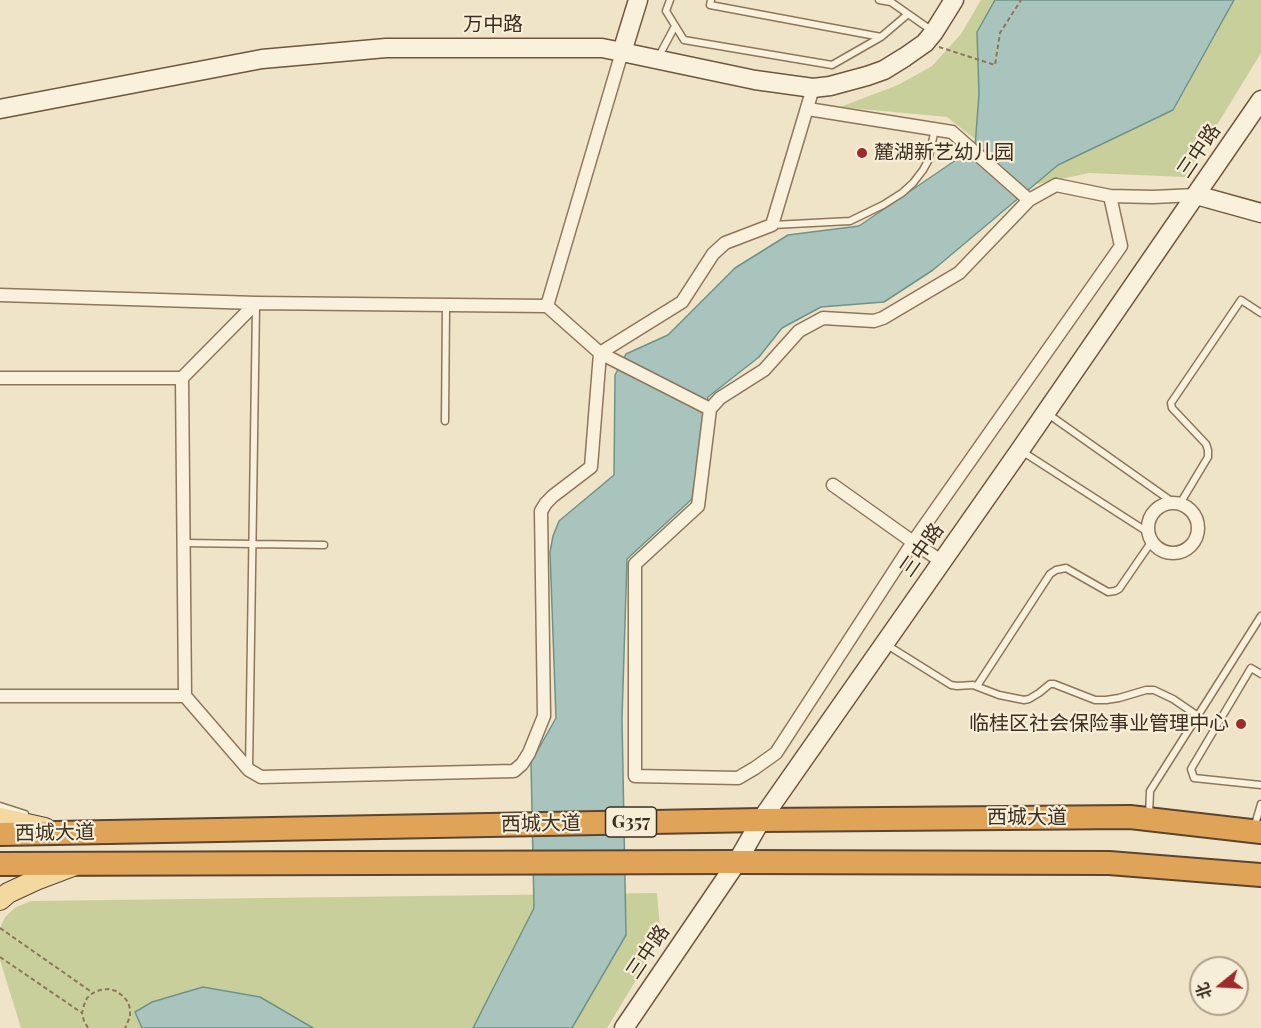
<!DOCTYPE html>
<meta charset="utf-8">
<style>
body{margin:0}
#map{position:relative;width:1261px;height:1028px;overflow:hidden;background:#f0e4c8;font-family:"Playfair Display","Noto Sans SC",serif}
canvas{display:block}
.north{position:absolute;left:1189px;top:956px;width:60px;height:60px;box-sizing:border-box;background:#f7eed8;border:2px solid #ada18e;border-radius:50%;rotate:252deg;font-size:16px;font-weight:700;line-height:24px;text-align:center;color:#3d2e20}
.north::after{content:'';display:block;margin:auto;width:21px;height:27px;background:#9e2a2b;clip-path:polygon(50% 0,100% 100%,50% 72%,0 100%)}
</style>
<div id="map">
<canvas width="1261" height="1028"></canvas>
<div class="north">北</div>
</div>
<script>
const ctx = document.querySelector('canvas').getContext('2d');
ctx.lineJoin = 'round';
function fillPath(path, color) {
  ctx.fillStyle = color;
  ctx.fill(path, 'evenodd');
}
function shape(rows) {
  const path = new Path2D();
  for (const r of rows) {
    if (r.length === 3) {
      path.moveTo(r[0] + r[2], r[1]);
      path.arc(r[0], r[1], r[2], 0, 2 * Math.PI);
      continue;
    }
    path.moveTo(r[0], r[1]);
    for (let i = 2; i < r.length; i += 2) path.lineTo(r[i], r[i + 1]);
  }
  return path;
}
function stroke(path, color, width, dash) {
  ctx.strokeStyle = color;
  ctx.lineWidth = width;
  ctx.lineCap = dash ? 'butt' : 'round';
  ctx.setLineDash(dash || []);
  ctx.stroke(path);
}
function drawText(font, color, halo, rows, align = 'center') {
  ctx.font = font + ' "Playfair Display","Noto Sans SC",serif';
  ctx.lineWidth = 4.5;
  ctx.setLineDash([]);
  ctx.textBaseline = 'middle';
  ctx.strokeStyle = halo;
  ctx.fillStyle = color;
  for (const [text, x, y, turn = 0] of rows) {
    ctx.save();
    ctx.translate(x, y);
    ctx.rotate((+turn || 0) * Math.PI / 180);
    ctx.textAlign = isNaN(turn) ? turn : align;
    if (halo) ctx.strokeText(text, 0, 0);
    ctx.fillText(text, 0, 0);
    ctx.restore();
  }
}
const green = shape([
 [981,0,1261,0,1261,53,1185,177,1089,173,1033,185,947,117,840,107,898,85,932,66,961,34],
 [657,893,661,939,607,1028,21,1028,0,960,0,928,5,917,16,907,31,901]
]);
const water = shape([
 [995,0,1234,0,1173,110,1058,165,933,270,884,302,821,307,782,328,759,357,708,397,692,499,627,559,622,718,626,935,572,1028,473,1028,534,908,531,762,556,718,550,552,553,536,559,521,614,475,615,375,626,354,668,335,735,268,788,235,859,226,975,147,979,94,977,32,995,0],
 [203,987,260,997,313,1028,142,1028,135,1012,152,1002,203,987]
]);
const path = shape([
 [939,47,995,65,1000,33,1021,0],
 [0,928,93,993],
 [0,957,82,1013],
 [88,1028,84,1021,82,1013,84,1005,87,998,93,993,100,990,108,989,116,991,123,996,128,1002,130,1009,130,1017,125,1028]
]);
const lane = shape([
 [670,0,666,11,684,40,832,65,881,37],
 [711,0,710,5,881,37,908,14],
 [879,0,891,2,931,30],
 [659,56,675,26],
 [773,225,850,221,883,205,902,193,913,183,923,170,928,161,935,129],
 [1048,414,1174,503],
 [445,421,446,306],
 [1023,452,1149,533],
 [1181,502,1208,457,1208,450,1206,444,1172,408,1171,403,1241,300,1261,313],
 [184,543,324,545],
 [887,645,951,685,957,686,973,685,999,695,1024,700,1029,699,1039,693,1050,684,1054,684,1095,700,1106,700,1119,698,1146,690,1154,690,1173,699,1198,716],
 [1261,674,1251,668,1191,769,1194,778,1261,785],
 [977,686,1050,574,1056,570,1066,568,1108,592,1115,591,1119,589,1152,541],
 [249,770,256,306],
 [0,806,25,814],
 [1149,816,1150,791,1261,616],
 [1254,828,1261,804]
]);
const street = shape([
 [808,109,952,132,1029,200],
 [1056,185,1110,196,1121,246,913,542,776,753,755,768,738,778,635,776,635,564,698,506,710,409,720,398,764,370,799,331,823,318,874,321,883,318,959,273,1029,200,1056,185],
 [1110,196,1153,197,1196,195],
 [0,295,256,303,547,306,622,52],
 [256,303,182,378,185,696,249,770,261,777,514,771,522,764,529,753,544,716,541,511,546,503,553,496,591,467,600,353,547,306],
 [600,353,682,302,713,254,725,243,772,225,813,88],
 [600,353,710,409],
 [0,378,182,378],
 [833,485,913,542,941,561],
 [1173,528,25],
 [0,696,185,696]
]);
const secondary = shape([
 [622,52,638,0],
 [0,109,262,59,386,48,602,48,622,52,755,80,813,88,830,86,867,76,884,70,905,57,925,43,934,32,954,0],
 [1196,195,1261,213],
 [624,1028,737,862,761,820,1020,450,1261,100]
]);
const primary = shape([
 [0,818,45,828],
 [0,900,8,893,36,880,73,866]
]);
const highway = shape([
 [0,834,761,820,1130,817,1261,832],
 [0,864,737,862,1109,863,1261,875]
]);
const markers = [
 [862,153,6,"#9e2a2b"],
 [1241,724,6,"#9e2a2b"]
];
const shields = [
 [631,822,51]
];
const shieldNames = [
 ["G357",631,822]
];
const streetNames = [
 ["万中路",493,25],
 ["三中路",1199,151,-56],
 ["三中路",922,550,-55],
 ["西城大道",1027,818],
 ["西城大道",541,824,-1],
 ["西城大道",55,833,-1],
 ["三中路",648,952,-56]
];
const poiNames = [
 ["麓湖新艺幼儿园",874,153],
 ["临桂区社会保险事业管理中心",1229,724,"right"]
];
fillPath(green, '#c9cf9b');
fillPath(water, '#a9c4bc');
stroke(water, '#6f938a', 1.5);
stroke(lane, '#8d765c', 9);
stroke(street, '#8d765c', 15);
stroke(secondary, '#6f573f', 21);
stroke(primary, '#5b4430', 22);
stroke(highway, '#5b4430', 26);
stroke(path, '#8d765c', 2, [4.5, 3]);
stroke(lane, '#faf1dc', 6);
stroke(street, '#faf1dc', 12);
stroke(secondary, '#faf1dc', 18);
stroke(primary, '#f3d9a0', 20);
stroke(highway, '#e0a458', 22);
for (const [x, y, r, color] of markers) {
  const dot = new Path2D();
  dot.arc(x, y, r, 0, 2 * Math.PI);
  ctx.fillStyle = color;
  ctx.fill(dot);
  stroke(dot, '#f7eed8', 2);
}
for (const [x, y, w] of shields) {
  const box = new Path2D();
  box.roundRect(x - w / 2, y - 15, w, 30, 4.5);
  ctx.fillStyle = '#f7eed8';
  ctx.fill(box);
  stroke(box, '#3d2e20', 1.5);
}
drawText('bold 18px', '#3d2e20', null, shieldNames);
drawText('20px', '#3d2e20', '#f7eed8', streetNames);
drawText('20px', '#3d2e20', '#f7eed8', poiNames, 'left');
</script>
